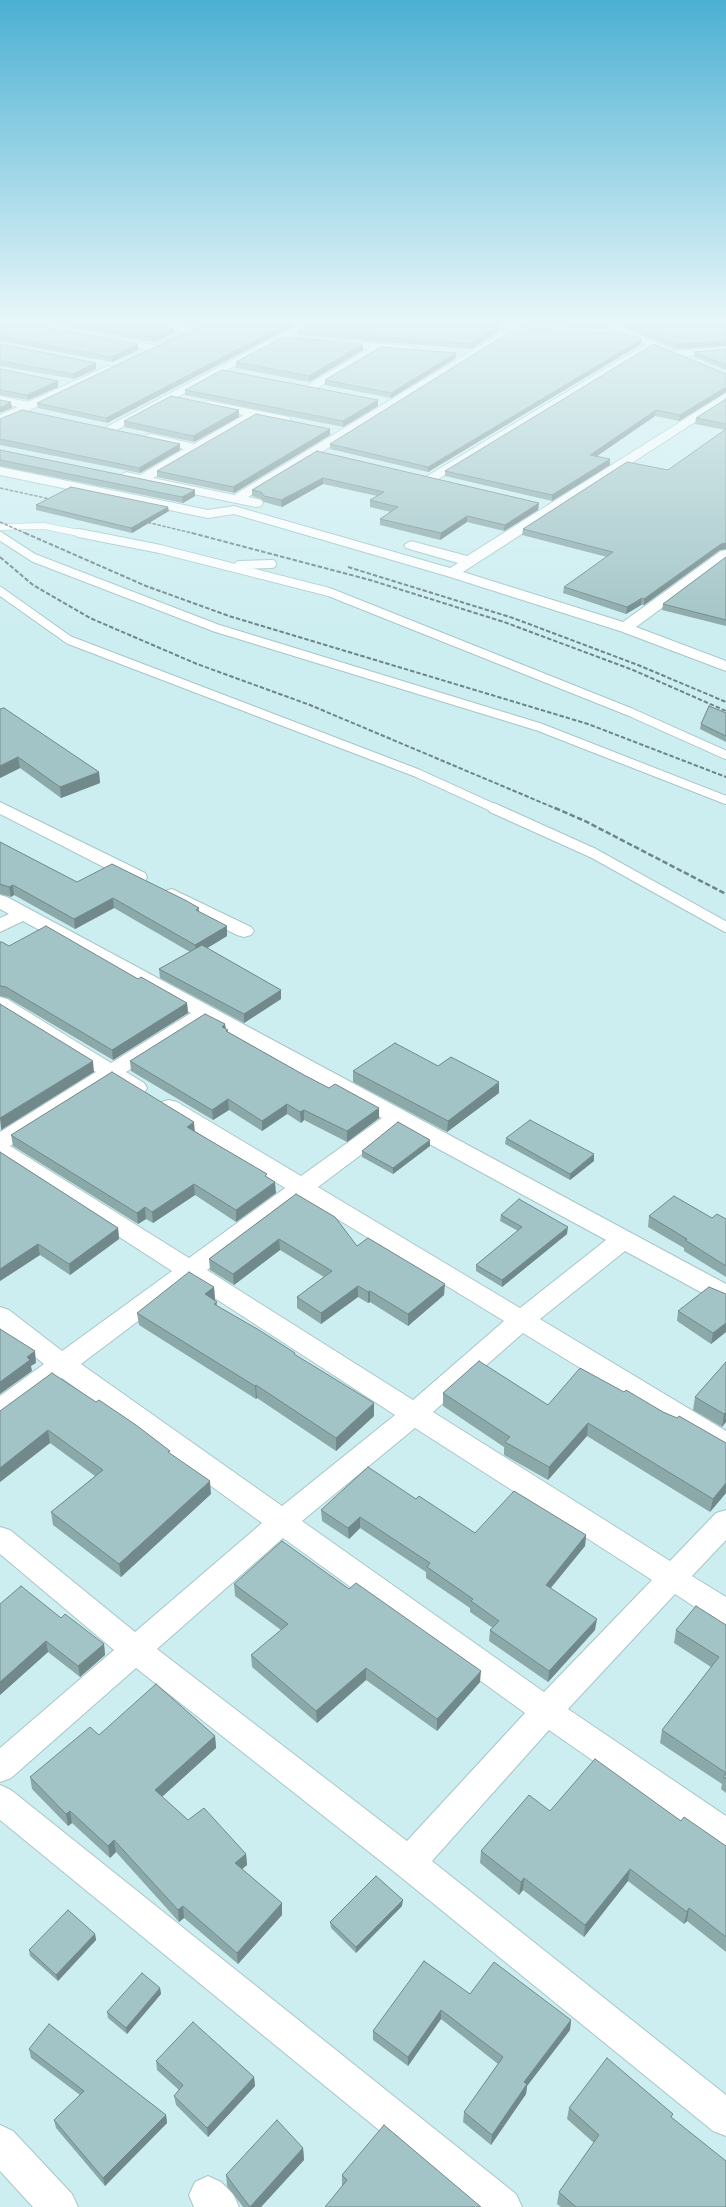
<!DOCTYPE html>
<style>
body{margin:0}
canvas{display:block;background:#cdeef1}
</style>
<canvas width="726" height="2207"></canvas>
<script>
const ctx = document.querySelector('canvas').getContext('2d');
ctx.lineJoin = 'round';
function shape(rows) {
  const path = new Path2D();
  for (const r of rows) {
    path.moveTo(r[0], r[1]);
    for (let i = 2; i < r.length; i += 2) path.lineTo(r[i], r[i + 1]);
  }
  return path;
}
function stroke(path, color, width, dash) {
  ctx.strokeStyle = color;
  ctx.lineWidth = width;
  ctx.lineCap = dash ? 'butt' : 'round';
  ctx.setLineDash(dash || []);
  ctx.stroke(path);
}
function fillPath(path, color) {
  ctx.fillStyle = color;
  ctx.fill(path, 'evenodd');
}
const laneFar2 = shape([
 [0,527,44,526,84,534]
]);
const laneFar1 = shape([
 [79,533,160,549,329,592,630,712,726,755],
 [0,536,34,558,216,628,539,727,726,800],
 [239,565,272,564],
 [0,591,69,640,417,773,496,809]
]);
const lane = shape([
 [493,808,593,853,726,927]
]);
const street = shape([
 [24,320,38,320,0,338,0,331,24,320],
 [124,320,147,320,191,328,196,331,191,334,129,323,124,320],
 [307,320,320,320,113,432,109,433,103,429,307,320],
 [514,325,519,328,518,330,477,357,248,497,261,500,263,503,261,506,256,507,126,480,120,476,126,472,140,475,184,449,147,441,145,438,147,435,151,434,194,444,244,415,205,408,203,405,205,402,209,401,289,417,291,420,289,423,285,424,257,418,153,478,234,495,514,325],
 [108,337,154,345,160,348,154,351,104,342,103,340,104,338,108,337],
 [333,340,410,346,416,349,410,352,382,350,314,390,306,390,304,388,306,386,368,349,329,345,327,343,329,341,333,340],
 [651,341,657,344,655,346,435,481,430,482,424,478,651,341],
 [108,366,112,367,114,369,112,371,0,424,0,415,18,407,0,404,0,396,28,402,108,366],
 [726,393,726,402,463,572,623,622,721,551,726,550,726,561,636,627,726,661,726,671,620,631,447,576,234,514,208,518,0,475,0,467,208,510,234,506,450,568,458,563,406,548,404,545,411,541,467,556,726,393],
 [0,802,145,873,147,877,145,881,138,883,131,881,0,814,0,802],
 [172,889,251,927,254,931,251,935,244,937,237,935,165,899,163,895,165,891,172,889],
 [0,895,7,897,726,1284,726,1304,717,1301,625,1251,540,1319,726,1431,726,1454,716,1451,523,1333,433,1412,670,1561,716,1513,726,1510,726,1540,692,1576,726,1597,726,1624,716,1621,675,1594,568,1709,726,1816,726,1849,714,1845,549,1730,432,1861,726,2095,726,2136,713,2131,397,1874,136,1668,11,1778,0,1782,0,1748,114,1650,0,1554,0,1527,10,1530,135,1632,262,1523,62,1378,9,1417,0,1420,0,1396,44,1364,0,1329,0,1307,9,1310,62,1351,172,1271,0,1160,0,1132,96,1072,0,1012,0,997,7,999,111,1063,191,1013,23,921,0,932,0,918,9,914,0,909,0,895],
 [206,1022,382,1118,301,1176,177,1102,169,1100,161,1102,158,1107,161,1112,285,1188,189,1258,10,1146,111,1082,128,1093,136,1095,144,1093,147,1088,144,1083,126,1072,206,1022],
 [398,1127,606,1240,520,1308,318,1187,398,1127],
 [303,1198,504,1321,413,1400,207,1270,303,1198],
 [190,1282,395,1415,282,1506,81,1364,190,1282],
 [415,1428,652,1580,544,1692,302,1521,415,1428],
 [283,1538,525,1713,407,1841,157,1649,283,1538],
 [0,1785,11,1790,516,2194,522,2207,473,2207,0,1820,0,1785],
 [0,2125,13,2131,72,2194,78,2207,33,2207,0,2171,0,2125],
 [208,2176,221,2182,233,2194,239,2207,194,2207,189,2195,195,2182,208,2176]
]);
const secondary = shape([
 [591,320,605,320,676,351,726,347,726,353,675,357,591,320]
]);
const railFar2 = shape([
 [0,488,59,501],
 [138,520,196,534],
 [0,522,27,534]
]);
const railFar1 = shape([
 [25,533,146,586,229,616,588,724,726,777],
 [192,533,370,580,504,622,633,670,726,711],
 [0,557,33,585,90,618,197,664,310,705,557,809],
 [348,567,513,618,638,665,726,702]
]);
const rail = shape([
 [555,808,585,821,726,894]
]);
const wall = shape([
 [0,320,138,350,112,362,0,341],
 [29,320,132,320,174,333,153,342],
 [156,320,201,320,189,325],
 [212,320,304,320,107,423,38,408,37,403],
 [471,320,600,320,610,325,609,330],
 [608,320,726,320,676,349],
 [499,326,498,331,471,349,298,335,298,330],
 [0,344,96,363,96,369,74,379,0,366],
 [641,344,428,472,330,449,330,444],
 [726,349,726,370,694,357,694,352],
 [363,350,309,382,236,368,236,362],
 [456,358,391,398,325,385,325,380],
 [0,369,58,381,58,387,28,400,0,395],
 [726,374,726,392,679,421,655,416,596,456,610,459,610,465,552,501,445,476,445,471],
 [185,390,378,406,343,427,185,395],
 [726,399,726,549,720,550,644,605,641,605,626,614,563,593,564,587,607,557,522,535,523,529,668,470,725,430,695,424,696,418],
 [239,410,239,417,194,442,124,427,124,421],
 [0,419,180,444,180,450,140,473,0,445],
 [330,429,330,435,234,493,157,477,157,471],
 [0,450,195,490,195,496,183,503,0,466],
 [317,451,539,503,538,510,504,531,467,522,440,540,380,525,380,519,391,512,370,507,370,500,377,496,323,484,282,507,264,502,261,499,252,496,252,490],
 [36,505,169,511,132,533,36,510],
 [726,557,726,626,662,610,663,604],
 [0,709,99,772,100,783,61,798,20,768,0,778],
 [726,713,726,742,700,729,701,724],
 [0,842,77,882,199,908,199,912,227,936,207,948,281,990,281,999,244,1023,160,978,159,969,190,952,114,908,75,929,14,895,11,897,0,894],
 [0,942,9,946,138,979,187,1003,188,1013,113,1060,8,998,0,996],
 [225,1024,226,1029,228,1032,379,1118,347,1142,304,1120,301,1123,287,1114,262,1131,229,1110,213,1120,131,1071,130,1061],
 [438,1066,499,1093,447,1132,353,1082,353,1071],
 [195,1131,267,1177,276,1193,236,1222,195,1195,153,1223,146,1219,138,1224,13,1146,11,1135],
 [506,1138,594,1161,570,1180,505,1144],
 [430,1146,393,1174,362,1157,362,1151],
 [0,1152,118,1228,119,1239,70,1275,40,1255,0,1281],
 [296,1194,357,1246,444,1295,408,1326,370,1302,368,1303,358,1297,321,1324,297,1308,297,1297,324,1277,280,1250,234,1285,210,1270,209,1259],
 [501,1215,567,1234,502,1287,476,1271,476,1265,518,1231,500,1221],
 [649,1216,726,1219,726,1277,684,1251,684,1248,648,1227],
 [214,1287,215,1300,217,1302,217,1306,295,1355,374,1416,336,1451,257,1398,256,1399,139,1325,137,1313],
 [726,1294,726,1332,711,1344,677,1321,678,1311],
 [726,1362,726,1422,722,1427,693,1410,695,1397],
 [624,1392,663,1412,726,1443,726,1493,710,1512,587,1436,548,1480,504,1455,504,1447,443,1406,443,1393,548,1405],
 [0,1411,170,1454,211,1494,121,1577,53,1525,51,1512,95,1476,50,1443,0,1482],
 [416,1499,475,1533,586,1535,585,1546,551,1588,595,1630,548,1682,489,1641,490,1630,493,1628,470,1612,470,1608,426,1578,426,1572,360,1528,349,1539,322,1521,321,1510],
 [234,1584,349,1589,480,1682,437,1731,366,1680,317,1723,252,1667,251,1655,281,1630,235,1596],
 [0,1604,61,1618,104,1644,105,1655,80,1677,48,1652,0,1695],
 [726,1625,726,1793,721,1789,722,1784,660,1743,662,1730,711,1667,674,1643,676,1630],
 [99,1735,215,1736,216,1748,162,1797,188,1820,246,1854,247,1865,242,1869,282,1903,282,1915,238,1964,184,1918,179,1922,116,1852,110,1858,72,1823,68,1826,32,1789,30,1777],
 [550,1811,681,1821,726,1846,726,1952,687,1921,684,1924,628,1881,584,1937,523,1890,519,1895,480,1863,481,1851],
 [402,1906,356,1953,331,1928,330,1922],
 [95,1934,96,1940,58,1981,30,1956,29,1950],
 [160,1988,161,1994,127,2034,108,2018,107,2012],
 [470,1994,571,2020,570,2030,527,2086,526,2094,491,2145,463,2122,464,2112,498,2064,441,2019,408,2066,373,2040,373,2031],
 [29,2049,166,2115,167,2123,105,2186,56,2128,54,2120,80,2095,31,2058],
 [156,2061,254,2077,255,2086,208,2137,176,2105,174,2096,179,2090,157,2070],
 [569,2108,672,2118,726,2207,561,2207,557,2204,559,2192,594,2143,567,2119],
 [303,2148,304,2160,261,2207,243,2207,227,2186,226,2175],
 [342,2175,481,2207,342,2186]
]);
const shadedWall = shape([
 [189,320,201,320,189,325],
 [294,320,304,320,107,423,106,418],
 [499,326,498,331,471,349,471,344],
 [174,328,174,333,153,342,152,337],
 [642,339,641,344,428,472,428,467],
 [726,341,726,346,676,349,677,344],
 [138,344,138,350,112,362,111,357],
 [363,344,363,350,309,382,309,376],
 [456,353,456,358,391,398,391,393],
 [96,363,96,369,74,379,73,374],
 [58,381,58,387,28,400,27,395],
 [726,387,726,392,679,421,680,415],
 [378,400,378,406,343,427,343,421],
 [11,402,12,408,0,413,0,408],
 [239,410,239,417,194,442,193,436],
 [656,410,655,416,590,461,590,455],
 [330,429,330,435,234,493,233,487],
 [180,444,180,450,140,473,139,468],
 [610,459,610,465,552,501,552,495],
 [323,478,323,484,282,507,281,500],
 [195,490,195,496,183,503,182,497],
 [539,503,538,510,504,531,505,525],
 [168,507,169,511,132,533,131,528],
 [467,516,467,522,440,540,441,533],
 [726,543,726,549,720,550,644,605,644,599,721,544],
 [642,598,641,605,626,614,627,607],
 [18,757,20,768,0,778,0,766],
 [99,772,100,783,61,798,60,787],
 [13,885,14,895,11,897,9,887],
 [113,898,114,908,75,929,74,919],
 [227,926,227,936,196,955,195,945],
 [281,990,281,999,244,1023,244,1014],
 [187,1003,188,1013,113,1060,112,1050],
 [225,1024,226,1035,222,1027],
 [93,1061,94,1072,1,1130,0,1118],
 [499,1082,499,1093,447,1132,448,1121],
 [228,1099,229,1110,213,1120,212,1110],
 [287,1104,287,1114,262,1131,262,1121],
 [379,1108,379,1118,347,1142,347,1131],
 [304,1110,304,1120,301,1123,300,1112],
 [194,1122,195,1133,187,1127],
 [430,1140,430,1146,393,1174,393,1168],
 [594,1154,594,1161,570,1180,570,1174],
 [275,1182,276,1193,236,1222,236,1210],
 [194,1184,195,1195,153,1223,152,1212],
 [145,1207,146,1219,138,1224,137,1213],
 [568,1227,567,1234,502,1287,502,1280],
 [118,1228,119,1239,70,1275,69,1264],
 [279,1239,280,1250,234,1285,233,1274],
 [38,1244,40,1255,0,1281,0,1269],
 [445,1284,444,1295,408,1326,408,1314],
 [358,1286,358,1297,321,1324,321,1313],
 [214,1287,215,1300,206,1307,205,1294],
 [370,1291,370,1302,368,1303,368,1292],
 [726,1323,726,1332,711,1344,713,1333],
 [35,1351,36,1363,31,1366,32,1371,0,1394,0,1382,27,1357],
 [256,1385,257,1398,256,1399,255,1386],
 [374,1403,374,1416,336,1451,336,1438],
 [726,1412,726,1422,722,1427,724,1414],
 [588,1423,587,1436,548,1480,549,1467],
 [48,1430,50,1443,0,1482,0,1468],
 [210,1481,211,1494,121,1577,119,1564],
 [726,1483,726,1493,710,1512,713,1499],
 [360,1517,360,1528,349,1539,348,1528],
 [586,1535,585,1546,544,1596,546,1585],
 [597,1619,595,1630,548,1682,549,1671],
 [46,1641,48,1652,0,1695,0,1682],
 [104,1644,105,1655,80,1677,78,1666],
 [366,1668,366,1680,317,1723,316,1711],
 [481,1671,480,1682,437,1731,437,1719],
 [215,1736,216,1748,156,1802,155,1790],
 [70,1811,72,1823,68,1826,66,1814],
 [114,1840,116,1852,110,1858,108,1846],
 [246,1854,247,1865,236,1874,235,1863],
 [630,1869,628,1881,584,1937,585,1925],
 [524,1878,523,1890,519,1895,521,1882],
 [403,1900,402,1906,356,1953,356,1947],
 [282,1903,282,1915,238,1964,237,1953],
 [183,1906,184,1918,179,1922,178,1910],
 [689,1908,687,1921,684,1924,687,1912],
 [95,1934,96,1940,58,1981,56,1975],
 [160,1988,161,1994,127,2034,126,2028],
 [441,2010,441,2019,408,2066,408,2057],
 [571,2020,570,2030,527,2086,526,2094,491,2145,492,2135,524,2082],
 [254,2077,255,2086,208,2137,207,2128],
 [166,2115,167,2123,105,2186,103,2178],
 [303,2148,304,2160,261,2207,250,2207]
]);
const building = shape([
 [0,320,5,320,138,344,111,357,0,336,0,320],
 [56,320,132,320,174,328,152,337,56,320],
 [212,320,294,320,106,418,37,403,212,320],
 [314,320,410,320,499,326,471,344,298,330,314,320],
 [543,320,600,320,610,325,543,320],
 [621,320,726,320,726,341,677,344,621,320],
 [518,327,634,335,642,339,428,467,330,444,518,327],
 [283,337,363,344,309,376,236,362,283,337],
 [0,344,96,363,73,374,0,361,0,344],
 [654,344,726,374,726,387,680,415,656,410,590,455,610,459,552,495,445,471,654,344],
 [381,347,456,353,391,393,325,380,381,347],
 [726,349,726,365,694,352,726,349],
 [0,369,58,381,27,395,0,390,0,369],
 [222,370,378,400,343,421,185,390,222,370],
 [171,396,239,410,193,436,124,421,171,396],
 [726,399,726,424,696,418,726,399],
 [0,400,11,402,0,408,0,400],
 [22,410,180,444,139,468,0,439,0,419,22,410],
 [256,414,330,429,233,487,157,471,256,414],
 [726,429,726,543,721,544,644,599,642,598,627,607,564,587,613,552,523,529,627,462,668,470,726,429],
 [0,450,195,490,182,497,0,460,0,450],
 [317,451,539,503,505,525,467,516,441,533,380,519,398,507,370,500,384,492,323,478,281,500,264,496,261,492,252,490,317,451],
 [71,487,168,507,131,528,36,505,71,487],
 [726,557,726,620,663,604,726,557],
 [709,706,726,713,726,736,701,724,709,706],
 [4,708,99,772,60,787,18,757,0,766,0,709,4,708],
 [0,842,77,882,112,864,185,900,199,908,196,910,227,926,195,945,113,898,74,919,13,885,9,887,0,884,0,842],
 [46,926,138,979,141,977,187,1003,112,1050,6,987,0,986,0,942,2,942,9,946,46,926],
 [202,945,281,990,244,1014,159,969,202,945],
 [0,1004,93,1061,0,1118,0,1004],
 [205,1014,225,1024,222,1027,228,1030,226,1031,304,1075,329,1088,335,1084,379,1108,347,1131,304,1110,300,1112,287,1104,262,1121,228,1099,212,1110,130,1061,205,1014],
 [395,1043,438,1066,451,1057,499,1082,448,1121,353,1071,395,1043],
 [112,1072,194,1122,187,1127,267,1174,265,1176,275,1182,236,1210,194,1184,152,1212,145,1207,137,1213,11,1135,112,1072],
 [530,1120,594,1154,570,1174,506,1138,530,1120],
 [398,1122,430,1140,393,1168,362,1151,398,1122],
 [0,1152,118,1228,69,1264,38,1244,0,1269,0,1152],
 [296,1194,335,1217,357,1246,368,1238,445,1284,408,1314,370,1291,368,1292,358,1286,321,1313,297,1297,332,1271,279,1239,233,1274,209,1259,296,1194],
 [674,1196,712,1218,717,1214,726,1219,726,1266,685,1240,687,1239,649,1216,674,1196],
 [519,1199,568,1227,502,1280,476,1265,522,1227,501,1215,519,1199],
 [189,1272,214,1287,205,1294,217,1302,214,1304,259,1330,295,1353,294,1354,374,1403,336,1438,256,1385,255,1386,137,1313,189,1272],
 [709,1287,726,1294,726,1323,713,1333,678,1311,709,1287],
 [0,1329,35,1351,27,1357,30,1360,0,1382,0,1329],
 [479,1361,548,1405,580,1368,624,1392,626,1390,663,1412,677,1418,679,1416,726,1443,726,1483,713,1499,588,1423,549,1467,505,1442,510,1437,443,1393,479,1361],
 [726,1362,726,1412,724,1414,695,1397,726,1362],
 [52,1373,96,1402,99,1400,136,1425,170,1451,168,1452,210,1481,119,1564,51,1512,103,1470,48,1430,0,1468,0,1411,52,1373],
 [368,1467,416,1499,419,1496,475,1533,514,1491,586,1535,546,1585,597,1619,549,1671,490,1630,499,1621,471,1601,473,1599,427,1567,430,1563,360,1517,348,1528,321,1510,368,1467],
 [282,1541,349,1589,356,1583,481,1671,437,1719,366,1668,316,1711,251,1655,288,1624,234,1584,282,1541],
 [21,1586,61,1618,65,1614,104,1644,78,1666,46,1641,0,1682,0,1604,21,1586],
 [696,1606,726,1625,726,1773,662,1730,719,1657,676,1630,696,1606],
 [156,1684,215,1736,155,1790,188,1820,204,1808,246,1854,235,1863,282,1903,237,1953,183,1906,178,1910,114,1840,108,1846,70,1811,66,1814,30,1777,90,1727,99,1735,156,1684],
 [595,1759,681,1821,684,1817,726,1846,726,1937,689,1908,687,1912,630,1869,585,1925,524,1878,521,1882,481,1851,529,1795,550,1811,595,1759],
 [726,1773,726,1779,723,1777,726,1773],
 [376,1876,403,1900,356,1947,330,1922,376,1876],
 [68,1910,95,1934,56,1975,29,1950,68,1910],
 [424,1961,470,1994,494,1962,571,2020,524,2082,527,2084,492,2135,464,2112,503,2057,441,2010,408,2057,373,2031,424,1961],
 [142,1973,160,1988,126,2028,107,2012,142,1973],
 [193,2022,254,2077,207,2128,174,2096,183,2085,156,2061,193,2022],
 [49,2024,166,2115,103,2178,54,2120,84,2091,29,2049,49,2024],
 [607,2058,673,2114,671,2117,726,2161,726,2207,576,2207,559,2192,599,2135,569,2108,607,2058],
 [277,2120,303,2148,250,2207,226,2175,277,2120],
 [384,2125,481,2207,325,2207,347,2180,342,2175,384,2125]
]);
stroke(laneFar2, '#a6c6c9', 7);
stroke(laneFar1, '#a6c6c9', 10);
stroke(lane, '#a6c6c9', 12);
stroke(street, '#a6c6c9', 2);
stroke(secondary, '#a6c6c9', 2);
stroke(laneFar2, '#fff', 6);
stroke(laneFar1, '#fff', 8);
stroke(lane, '#fff', 10);
fillPath(street, '#fff');
fillPath(secondary, '#fff');
stroke(railFar2, '#6e8587', 1.5, [3.5, 1.5]);
stroke(railFar1, '#6e8587', 2, [4.5, 2]);
stroke(rail, '#6e8587', 2.5, [5.5, 2.5]);
fillPath(wall, '#8ca9aa');
fillPath(shadedWall, '#72898b');
fillPath(building, '#a3c4c6');
stroke(building, '#72898b', 1);
const sky = ctx.createLinearGradient(0, 0, 0, 629);
sky.addColorStop(0, '#4bb0d3');
sky.addColorStop(0.51, '#e8f7f9');
sky.addColorStop(1, '#e8f7f900');
ctx.fillStyle = sky;
ctx.fillRect(0, 0, 726, 629);
</script>
